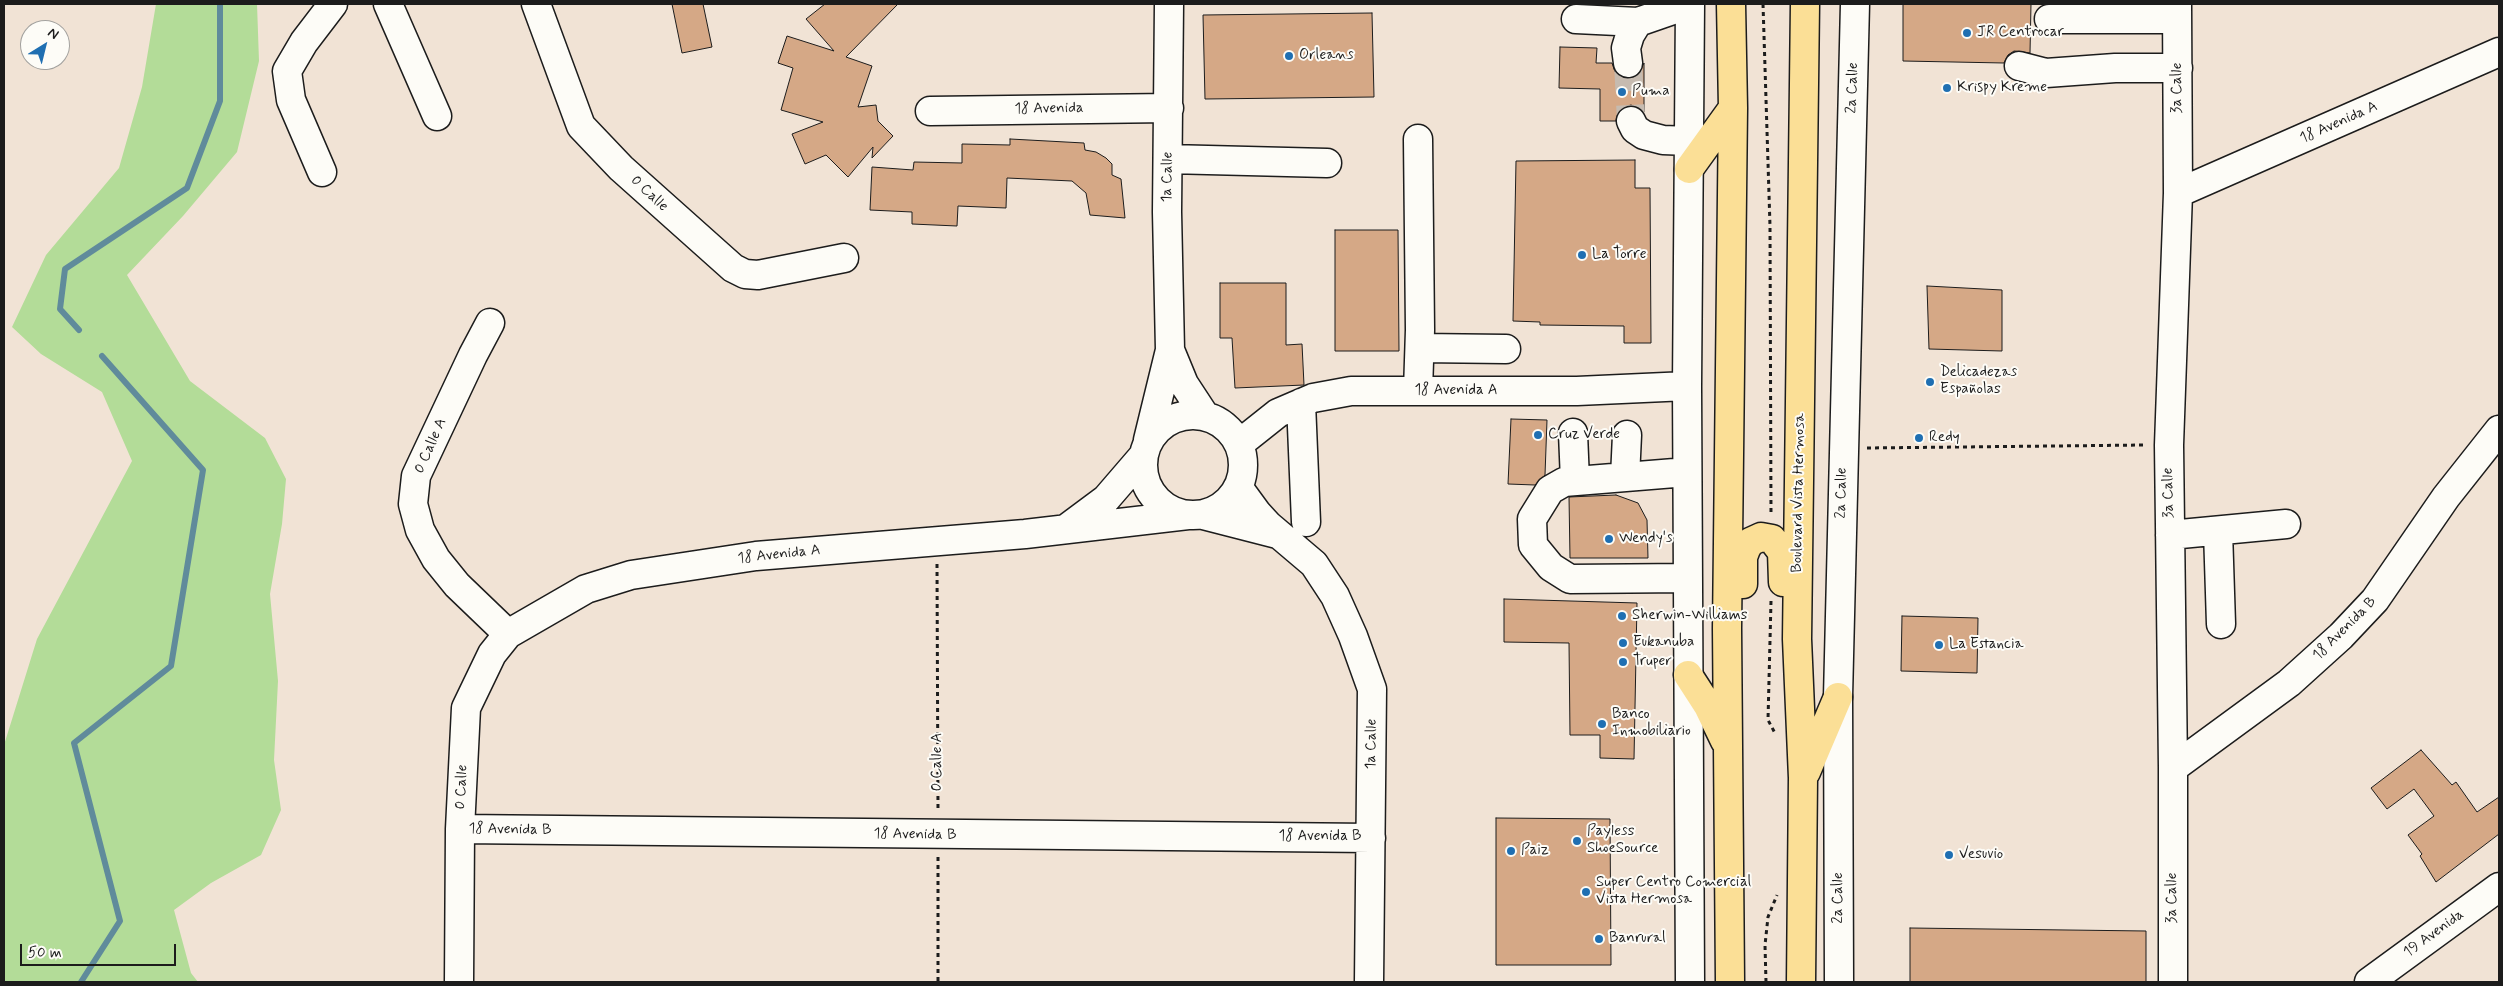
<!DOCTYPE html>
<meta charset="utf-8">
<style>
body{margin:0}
#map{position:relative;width:2503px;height:986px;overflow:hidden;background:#f1e3d5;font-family:Mynerve,sans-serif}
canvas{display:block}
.frame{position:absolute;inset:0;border:5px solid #1c1c1c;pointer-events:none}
.north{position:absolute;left:20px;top:20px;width:50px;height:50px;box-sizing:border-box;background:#fdfcf7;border:1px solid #a3a29f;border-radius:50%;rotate:36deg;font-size:14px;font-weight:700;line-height:20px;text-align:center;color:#1c1c1c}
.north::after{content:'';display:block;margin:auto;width:18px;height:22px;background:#1f6fb2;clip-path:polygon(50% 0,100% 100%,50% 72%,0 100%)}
.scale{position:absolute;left:20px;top:944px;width:156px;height:22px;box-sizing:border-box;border:2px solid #1c1c1c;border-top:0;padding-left:6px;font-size:15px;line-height:18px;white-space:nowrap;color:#1c1c1c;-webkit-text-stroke:4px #fdfcf7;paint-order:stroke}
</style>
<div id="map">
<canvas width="2503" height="986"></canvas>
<div class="frame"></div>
<div class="north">N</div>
<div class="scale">50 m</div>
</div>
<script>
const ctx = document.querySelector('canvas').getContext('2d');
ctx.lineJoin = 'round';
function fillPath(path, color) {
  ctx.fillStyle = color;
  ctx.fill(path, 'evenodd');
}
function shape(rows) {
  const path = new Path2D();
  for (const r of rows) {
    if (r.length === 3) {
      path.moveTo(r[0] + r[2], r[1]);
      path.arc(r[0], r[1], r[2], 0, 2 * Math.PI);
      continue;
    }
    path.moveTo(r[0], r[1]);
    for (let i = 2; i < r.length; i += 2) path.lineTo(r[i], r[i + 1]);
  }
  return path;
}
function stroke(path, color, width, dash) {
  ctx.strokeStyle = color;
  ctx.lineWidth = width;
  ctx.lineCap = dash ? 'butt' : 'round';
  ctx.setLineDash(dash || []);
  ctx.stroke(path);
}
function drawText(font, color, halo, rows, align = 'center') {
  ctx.font = font + ' Mynerve,sans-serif';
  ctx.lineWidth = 4;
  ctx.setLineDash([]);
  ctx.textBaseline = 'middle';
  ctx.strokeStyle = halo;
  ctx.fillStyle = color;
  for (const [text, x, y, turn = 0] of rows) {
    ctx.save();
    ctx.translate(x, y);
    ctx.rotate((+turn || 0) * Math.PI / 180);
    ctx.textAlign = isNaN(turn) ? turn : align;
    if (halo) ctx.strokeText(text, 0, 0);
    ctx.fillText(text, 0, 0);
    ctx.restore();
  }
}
const green = shape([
 [156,4,257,4,259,61,237,152,183,216,127,275,190,381,265,438,286,479,282,524,270,594,278,681,274,760,281,810,261,855,211,883,174,910,191,973,198,982,4,982,4,745,37,639,132,461,102,392,41,354,12,327,46,255,119,168,142,87]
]);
const stream = shape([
 [79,330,60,309,65,269,187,188,220,101,220,4],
 [81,982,120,921,74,743,171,666,203,470,102,356]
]);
const building = shape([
 [672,4,703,4,712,47,682,53,672,4],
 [825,4,898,4,846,57,872,66,858,107,876,105,878,121,893,136,872,158,873,147,848,177,826,155,805,164,792,134,823,122,781,110,793,68,778,63,787,36,834,51,806,19,825,4],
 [1903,4,2031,4,2030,53,2014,51,2008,55,2004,63,1903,61,1903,4],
 [1372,13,1374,97,1205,99,1203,15,1372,13],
 [1560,47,1597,48,1596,63,1612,63,1615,72,1623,78,1631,78,1637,76,1644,63,1644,112,1639,108,1631,105,1624,107,1618,112,1616,121,1600,121,1600,89,1559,88,1560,47],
 [1010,139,1084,143,1085,150,1096,152,1106,158,1112,164,1112,175,1121,179,1125,218,1090,215,1086,193,1072,181,1007,178,1006,208,958,206,957,226,912,224,912,212,870,210,872,167,913,170,914,162,962,163,962,144,1010,145,1010,139],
 [1635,160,1635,188,1650,188,1651,343,1624,343,1624,326,1540,325,1540,322,1513,321,1516,161,1635,160],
 [1335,230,1398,230,1399,351,1335,351,1335,230],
 [1220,283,1286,283,1286,345,1302,344,1304,385,1235,388,1232,338,1220,338,1220,283],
 [1927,286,2002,290,2002,351,1929,349,1927,286],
 [1511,419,1547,420,1545,475,1535,485,1508,484,1511,419],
 [1616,495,1638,503,1647,520,1648,558,1570,558,1569,497,1616,495],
 [1504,599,1637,603,1634,759,1600,758,1600,735,1570,735,1569,643,1504,642,1504,599],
 [1902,616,1978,618,1977,673,1901,671,1902,616],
 [2421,750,2452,785,2456,782,2477,812,2499,797,2499,834,2436,882,2420,856,2422,854,2408,835,2434,816,2414,789,2387,809,2371,788,2421,750],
 [1496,818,1610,819,1611,965,1496,965,1496,818],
 [1910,928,2146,931,2146,982,1910,982,1910,928]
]);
const minorTunnel = shape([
 [1628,63,1631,121]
]);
const path = shape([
 [1763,4,1770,226,1771,515],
 [1867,448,2145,445],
 [937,564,938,811],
 [1771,601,1768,720,1776,735],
 [938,857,938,982],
 [1766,982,1765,945,1768,917,1777,895]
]);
const minor = shape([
 [388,4,437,116],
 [536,4,581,126,621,168,733,268,745,274,758,275,844,258],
 [1576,19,1638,22],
 [2049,19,2177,19],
 [1628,63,1626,48,1630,35,1638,22,1690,4],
 [2019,66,2046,73,2115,68,2178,68],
 [930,111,1169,108],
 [1631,121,1635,129,1644,135,1663,140,1689,141],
 [1168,159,1327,163],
 [322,172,291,100,287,71,304,42,333,4],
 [2178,193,2499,52],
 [490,323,473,355,416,476,413,504,420,530,436,559,457,585,508,634],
 [1420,348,1506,349],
 [1170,350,1184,384,1205,416],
 [1418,391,1420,330,1418,139],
 [1301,403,1306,522],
 [1193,465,50],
 [1573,433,1575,481],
 [1148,440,1170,350,1167,212,1169,4],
 [1239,444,1278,413,1313,398,1351,391,1577,391,1687,386],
 [1687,472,1564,482,1550,490,1532,519,1533,545,1551,567,1570,579,1688,578],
 [1625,477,1627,435],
 [1238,487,1257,513,1268,525,1314,564,1335,596,1353,636,1372,689,1369,982],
 [1203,515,1277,534],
 [1067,528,1106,499,1143,456],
 [2218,531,2221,624],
 [2170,535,2286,524],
 [2173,768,2289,683,2341,636,2375,600,2446,497,2499,430],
 [460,829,1371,838],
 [459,982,460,829,466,708,492,654,508,634,586,589,631,575,756,556,1025,534,1188,515],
 [1690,982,1687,386,1690,4],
 [1839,982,1838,697,1855,4],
 [2173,982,2173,768,2169,445,2178,193,2177,4],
 [2369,982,2499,887]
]);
const major = shape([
 [1689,169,1733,108],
 [1743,584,1743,557,1746,549,1750,542,1761,537,1772,539,1782,552,1783,582],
 [1688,675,1708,706,1725,741],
 [1806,772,1838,697],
 [1730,982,1727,628,1733,108,1731,4],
 [1801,982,1803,778,1797,639,1805,4]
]);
const markers = [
 [1967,33,5,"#1f6fb2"],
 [1289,56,5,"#1f6fb2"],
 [1947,88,5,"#1f6fb2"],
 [1622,92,5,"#1f6fb2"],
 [1582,255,5,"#1f6fb2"],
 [1930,382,5,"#1f6fb2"],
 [1538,435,5,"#1f6fb2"],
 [1919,438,5,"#1f6fb2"],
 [1609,539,5,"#1f6fb2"],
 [1622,616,5,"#1f6fb2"],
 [1623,643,5,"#1f6fb2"],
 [1939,645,5,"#1f6fb2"],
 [1623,662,5,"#1f6fb2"],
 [1602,724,5,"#1f6fb2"],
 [1577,841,5,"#1f6fb2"],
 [1511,851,5,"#1f6fb2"],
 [1949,855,5,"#1f6fb2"],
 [1586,892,5,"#1f6fb2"],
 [1599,939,5,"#1f6fb2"]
];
const poiNames = [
 ["JR Centrocar",1977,33],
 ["Orleans",1299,56],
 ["Krispy Kreme",1957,88],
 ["Puma",1632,92],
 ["La Torre",1592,255],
 ["Delicadezas",1940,373],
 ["Españolas",1940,390],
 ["Cruz Verde",1548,435],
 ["Redy",1929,438],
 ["Wendy's",1619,539],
 ["Sherwin-Williams",1632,616],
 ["Eukanuba",1633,643],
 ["La Estancia",1949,645],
 ["Truper",1633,662],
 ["Banco",1612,715],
 ["Inmobiliario",1612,732],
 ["Payless",1587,832],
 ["ShoeSource",1587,849],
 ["Paiz",1521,851],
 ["Vesuvio",1959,855],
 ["Super Centro Comercial",1596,883],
 ["Vista Hermosa",1596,900],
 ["Banrural",1609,939]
];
const streetNames = [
 ["2a Calle",1853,88,-88],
 ["3a Calle",2178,88,-90],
 ["18 Avenida",1049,109,-1],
 ["18 Avenida A",2339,123,-24],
 ["1a Calle",1168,177,-89],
 ["0 Calle",649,194,43],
 ["18 Avenida A",1456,391],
 ["0 Calle A",431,446,-66],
 ["Boulevard Vista Hermosa",1799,493,-89],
 ["2a Calle",1842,493,-89],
 ["3a Calle",2169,493,-91],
 ["18 Avenida A",779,555,-6],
 ["18 Avenida B",2345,629,-45],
 ["1a Calle",1372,744,-89],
 ["0 Calle A",938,762,-90],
 ["0 Calle",462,787,-87],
 ["18 Avenida B",510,830,1],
 ["18 Avenida B",915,835,1],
 ["18 Avenida B",1320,837],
 ["2a Calle",1839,898,-90],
 ["3a Calle",2173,898,-90],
 ["19 Avenida",2434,934,-36]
];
fillPath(green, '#b3dc98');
stroke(stream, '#608b9b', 6);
fillPath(building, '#d5a886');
stroke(building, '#1c1c1c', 1);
stroke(minorTunnel, '#c6bbb0', 28, [28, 14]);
stroke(minor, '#1c1c1c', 31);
stroke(major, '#1c1c1c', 31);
stroke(path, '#1c1c1c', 3, [4, 4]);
stroke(minor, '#fdfcf7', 28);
stroke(major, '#fbdf96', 28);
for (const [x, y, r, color] of markers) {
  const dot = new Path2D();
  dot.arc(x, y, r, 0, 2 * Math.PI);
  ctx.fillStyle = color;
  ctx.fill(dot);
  stroke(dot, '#fdfcf7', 2);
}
drawText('15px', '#1c1c1c', '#fdfcf7', poiNames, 'left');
drawText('15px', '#1c1c1c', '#fdfcf7', streetNames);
</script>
